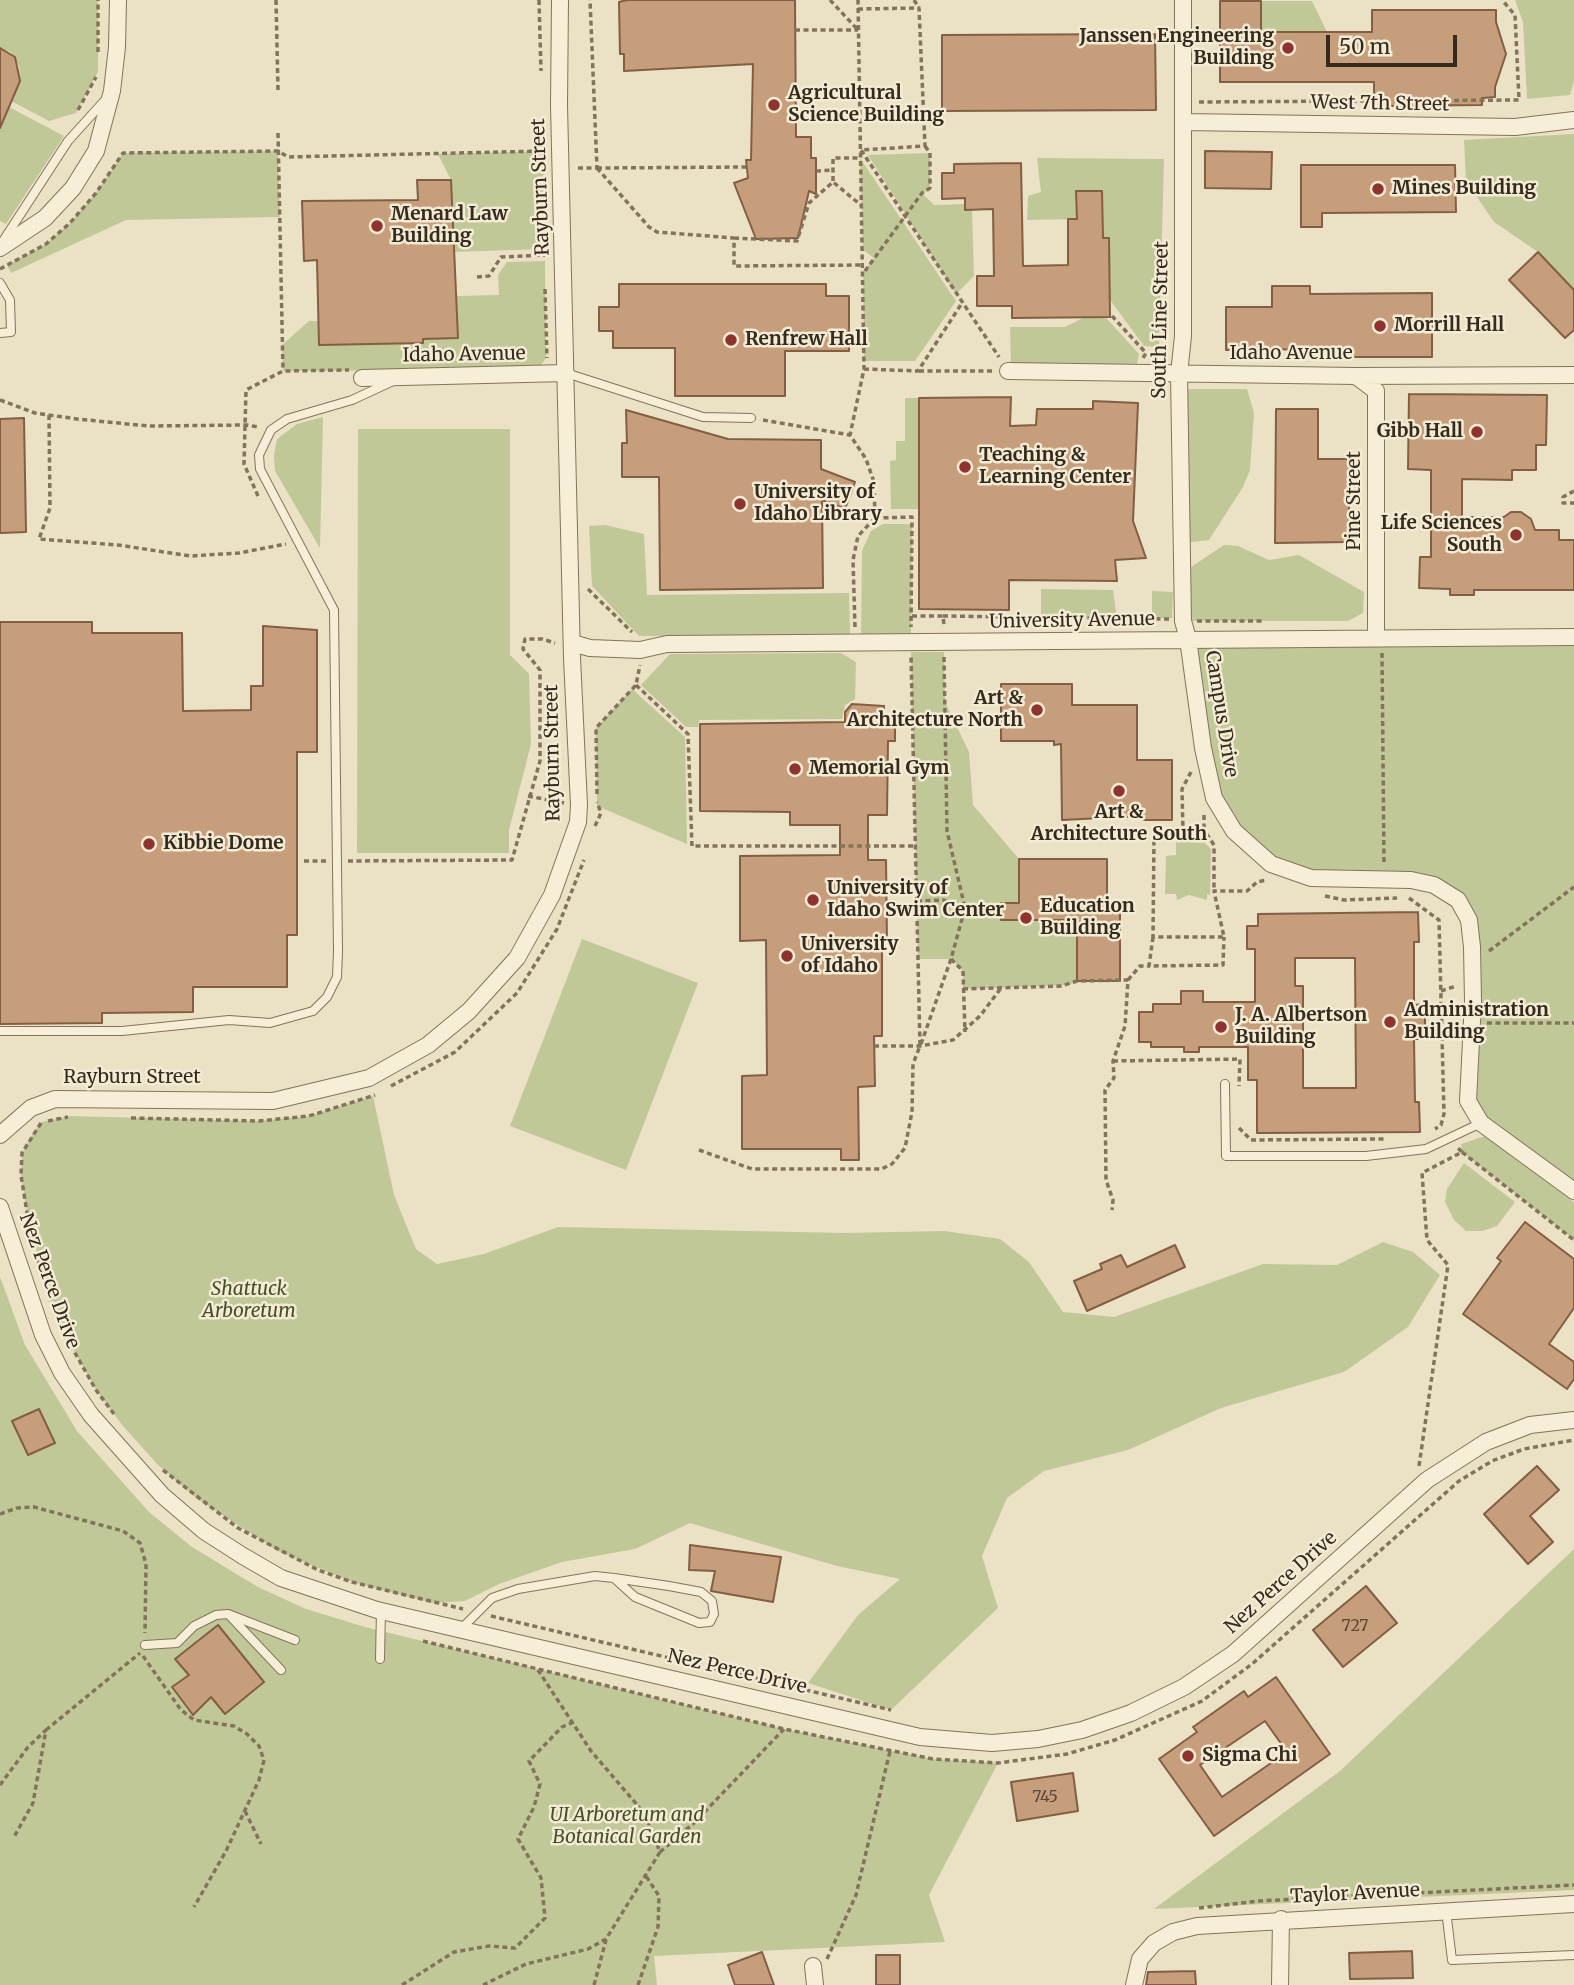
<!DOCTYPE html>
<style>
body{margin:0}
#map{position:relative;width:1574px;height:1985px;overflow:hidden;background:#ebe1c4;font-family:Merriweather,serif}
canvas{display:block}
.scale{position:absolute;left:1326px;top:35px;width:131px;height:32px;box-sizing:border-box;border:4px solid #352a1e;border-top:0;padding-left:9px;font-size:21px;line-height:24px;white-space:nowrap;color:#352a1e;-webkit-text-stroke:5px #f3ebd3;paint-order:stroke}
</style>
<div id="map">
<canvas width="1574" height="1985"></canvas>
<div class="scale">50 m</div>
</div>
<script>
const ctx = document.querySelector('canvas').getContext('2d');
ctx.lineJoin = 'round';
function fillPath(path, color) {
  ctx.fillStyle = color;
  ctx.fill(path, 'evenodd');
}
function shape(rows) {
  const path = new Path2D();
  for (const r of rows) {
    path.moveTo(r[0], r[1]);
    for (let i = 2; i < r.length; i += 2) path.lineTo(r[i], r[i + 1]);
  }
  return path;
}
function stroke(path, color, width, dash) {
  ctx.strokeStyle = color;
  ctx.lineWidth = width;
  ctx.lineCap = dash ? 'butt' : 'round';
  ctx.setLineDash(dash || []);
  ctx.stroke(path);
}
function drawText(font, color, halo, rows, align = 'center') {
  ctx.font = font + ' Merriweather,serif';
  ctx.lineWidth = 5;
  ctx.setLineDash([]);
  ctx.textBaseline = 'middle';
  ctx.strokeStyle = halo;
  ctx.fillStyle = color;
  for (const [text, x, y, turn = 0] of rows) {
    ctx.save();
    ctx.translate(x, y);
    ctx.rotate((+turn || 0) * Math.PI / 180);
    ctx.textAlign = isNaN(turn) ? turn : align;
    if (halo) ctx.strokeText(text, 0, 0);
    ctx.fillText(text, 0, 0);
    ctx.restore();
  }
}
const green = shape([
 [0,0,98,0,98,72,76,113,49,121,11,101,20,81,19,66,11,52,0,48],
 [1515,0,1574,0,1574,81,1570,95,1527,99,1523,22],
 [1261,1,1312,1,1327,32,1261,32],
 [9,107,64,136,6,224,0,221,0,124],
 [1574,134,1574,290,1538,252,1494,222,1466,181,1464,140],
 [278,151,280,217,126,220,11,273,7,265,46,244,70,223,96,193,123,153],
 [543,151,545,249,452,252,451,180,438,154],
 [930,153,930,188,923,194,934,205,965,204,972,209,974,276,956,294,868,155],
 [860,158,956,301,915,361,864,361,863,272,874,258,863,250],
 [1037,158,1164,159,1159,347,1144,346,1110,300,1109,238,1103,238,1077,191,1077,219,1027,220,1028,196,1041,192],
 [545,261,546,358,541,365,438,370,283,371,282,345,309,321,318,321,319,345,423,343,423,331,446,338,458,338,457,296,499,295,498,275,507,262],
 [1099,310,1139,354,1137,364,1011,366,1010,327,1065,327],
 [1180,389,1247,389,1254,413,1250,470,1243,487,1209,540,1183,543],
 [905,398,919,398,919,509,891,509,890,461,896,460,896,441,905,441],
 [323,417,320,548,275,471,274,455,277,439,297,424],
 [358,429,510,429,510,655,529,674,531,744,509,830,509,853,357,853],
 [883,524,912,524,911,638,861,637,862,551,871,531],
 [605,525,644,534,647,595,849,593,850,636,639,636,592,586,589,526],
 [1224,545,1238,546,1269,560,1299,555,1364,592,1363,613,1348,621,1183,621,1183,593,1191,567],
 [1041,589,1113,590,1117,619,1041,617],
 [1152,591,1173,592,1172,618,1152,618],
 [1574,637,1574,1191,1481,1123,1468,1101,1469,920,1434,885,1311,878,1271,864,1214,798,1188,639],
 [911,652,944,652,945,702,969,752,973,805,1019,859,1019,903,1001,903,1001,920,1051,920,1077,916,1077,981,1069,985,963,989,963,971,951,959,918,959],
 [841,653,856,662,855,699,845,705,842,719,699,720,698,727,686,727,641,685,670,654],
 [632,689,685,737,687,844,597,806,596,728],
 [1176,839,1201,839,1211,849,1210,895,1207,894,1207,900,1189,895,1177,900,1176,894,1165,894,1166,856,1176,855],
 [582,939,698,983,626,1170,510,1126],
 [373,1096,394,1195,416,1249,437,1264,484,1254,558,1227,845,1233,944,1231,1000,1239,1029,1262,1063,1312,1114,1317,1263,1264,1337,1265,1383,1242,1413,1252,1440,1275,1408,1327,1344,1372,1221,1408,1128,1450,1044,1471,1007,1498,982,1556,998,1608,891,1710,808,1683,858,1615,900,1579,837,1566,690,1523,635,1549,562,1562,499,1584,465,1601,433,1603,352,1582,278,1551,196,1498,158,1465,123,1426,96,1390,52,1311,28,1219,21,1175,22,1153,33,1133,42,1122,71,1116,259,1121,309,1116],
 [1485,1136,1574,1202,1574,1240,1462,1152,1461,1144],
 [1464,1163,1515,1202,1497,1226,1482,1231,1466,1231,1454,1220,1445,1202,1447,1189],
 [0,1277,25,1345,77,1431,149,1512,192,1547,258,1587,306,1609,365,1627,784,1729,933,1759,998,1763,929,1895,945,1942,654,1956,657,1985,0,1985],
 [1574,1549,1574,1890,1154,1909,1340,1771]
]);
const building = shape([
 [627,0,795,0,796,137,811,137,811,158,816,158,816,194,809,191,798,238,756,239,734,183,748,178,746,160,751,160,753,64,624,71,624,54,620,54,619,2,627,0],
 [1220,1,1261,1,1261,32,1372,32,1372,10,1496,10,1496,22,1506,54,1495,87,1495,97,1482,98,1482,105,1382,106,1382,98,1374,98,1374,82,1220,82,1220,1],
 [1155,34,1156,110,942,111,942,35,1155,34],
 [0,48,15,57,20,81,0,128,0,48],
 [1205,151,1272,152,1271,189,1205,188,1205,151],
 [1021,163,1023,266,1068,265,1068,219,1077,219,1076,191,1102,191,1103,238,1109,238,1110,317,1012,318,1012,306,977,306,977,276,994,276,993,209,965,210,965,198,942,199,942,173,954,173,954,164,1021,163],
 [1301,165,1455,165,1456,212,1322,213,1322,227,1301,227,1301,165],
 [417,180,451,180,458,338,423,339,423,343,319,345,317,260,304,261,302,201,418,200,417,180],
 [1538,252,1574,290,1574,330,1565,338,1509,280,1538,252],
 [619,284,826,284,826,296,849,296,849,351,785,351,785,396,675,396,675,348,613,348,613,331,599,331,599,307,619,307,619,284],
 [1272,286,1310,286,1310,294,1432,293,1432,357,1328,357,1328,349,1226,350,1226,307,1272,307,1272,286],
 [1409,394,1547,395,1546,445,1536,445,1536,470,1512,470,1512,480,1462,479,1462,517,1504,517,1511,512,1521,512,1531,519,1535,530,1559,530,1559,540,1574,540,1574,590,1474,590,1474,595,1450,595,1450,589,1419,588,1420,557,1431,557,1431,470,1408,469,1409,394],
 [1011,397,1010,426,1036,425,1037,409,1093,409,1093,401,1138,403,1133,521,1146,558,1115,560,1117,581,1009,580,1009,610,919,609,919,398,1011,397],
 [1276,409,1318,409,1318,459,1349,459,1349,542,1275,543,1276,409],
 [626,410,728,439,821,440,821,469,855,482,845,509,822,500,823,588,660,590,659,477,622,477,622,443,627,443,626,410],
 [24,418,26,532,0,533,0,419,24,418],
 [0,622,92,622,92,633,182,633,183,711,251,710,251,686,263,686,263,626,317,630,317,752,297,752,297,935,287,935,287,987,193,987,193,1012,102,1013,102,1023,0,1024,0,622],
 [1001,684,1072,684,1072,705,1137,705,1137,760,1172,760,1172,820,1144,820,1143,816,1062,820,1061,744,1054,745,1054,741,1001,741,1001,684],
 [852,704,884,706,884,722,895,722,895,741,888,741,887,815,868,815,868,860,886,860,887,942,882,942,882,1036,874,1036,875,1086,858,1087,859,1160,841,1160,841,1149,742,1149,742,1076,767,1075,766,940,740,941,740,856,840,855,840,825,790,825,790,812,700,811,700,724,845,722,845,712,852,704],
 [1019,859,1107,859,1107,912,1120,912,1120,981,1077,981,1077,920,1001,920,1001,903,1019,903,1019,859],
 [1418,912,1419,942,1414,942,1414,1005,1425,1004,1425,1039,1414,1039,1415,1102,1419,1102,1420,1132,1257,1133,1257,1080,1248,1080,1248,1047,1199,1047,1199,1052,1184,1052,1184,1047,1151,1047,1151,1042,1139,1042,1139,1012,1153,1012,1153,1004,1181,1004,1181,991,1203,991,1203,1002,1255,1002,1255,949,1247,949,1247,926,1258,926,1258,914,1418,912],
 [1295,958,1355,958,1356,1088,1303,1088,1303,986,1295,986,1295,958],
 [1525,1222,1574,1259,1574,1308,1549,1344,1574,1362,1574,1379,1567,1389,1463,1314,1501,1261,1497,1258,1525,1222],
 [1175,1245,1185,1267,1087,1311,1074,1281,1102,1269,1100,1264,1121,1255,1127,1267,1175,1245],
 [39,1409,55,1443,28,1455,12,1421,39,1409],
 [1537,1466,1559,1490,1530,1516,1553,1542,1528,1564,1484,1514,1537,1466],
 [690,1545,781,1557,773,1602,711,1591,715,1571,689,1570,690,1545],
 [1366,1586,1397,1623,1343,1667,1313,1630,1366,1586],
 [218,1625,264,1682,225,1714,211,1697,193,1715,172,1687,189,1675,175,1659,218,1625],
 [1276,1677,1330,1754,1214,1836,1159,1759,1197,1732,1193,1727,1244,1691,1248,1697,1276,1677],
 [1265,1721,1287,1752,1222,1797,1200,1765,1265,1721],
 [1073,1773,1078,1811,1017,1821,1011,1782,1073,1773],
 [1412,1951,1413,1978,1350,1979,1349,1953,1412,1951],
 [762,1952,774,1985,735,1985,728,1965,762,1952],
 [876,1955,900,1955,900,1985,876,1985,876,1955],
 [1195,1971,1196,1985,1146,1985,1148,1972,1195,1971]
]);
const path = shape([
 [276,0,278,91],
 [539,0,541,71],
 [830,0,858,30],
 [914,0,919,8],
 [858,9,919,8,925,146,861,150,999,357],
 [795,30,858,30],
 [98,52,98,0],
 [1199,102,1519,100,1515,15,1502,0],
 [78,110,96,77],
 [278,133,283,371],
 [578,168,597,168,590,0],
 [597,168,649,227,657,232,734,238,734,266,863,265],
 [597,168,747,167],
 [816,171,833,170],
 [833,181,833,158,860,158],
 [734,238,797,241,809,203,833,182,862,206],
 [0,269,46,244,70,223,96,193,123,153,278,151,288,157,543,151],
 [865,271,922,193,930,188,930,153,925,146],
 [477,277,489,276,501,257,545,255],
 [545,289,547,358],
 [1112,316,1146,353,1143,358],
 [864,369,918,371,962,303],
 [919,371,992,371],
 [0,400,35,413,77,419,148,426,247,425,258,427],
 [49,415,50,508,39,539,118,545,191,556,239,553,286,544],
 [763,420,850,435],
 [1574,491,1563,497,1563,503,1574,503],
 [258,496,244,464,246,390,283,371,349,370],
 [875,518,912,517,911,627],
 [588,589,632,632],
 [912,616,943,616,944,625],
 [943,616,1169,619],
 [1197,621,1263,621],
 [855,627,853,560,858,536,875,518,874,482,866,459,850,435,864,369,858,0],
 [1382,653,1384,865],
 [944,657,947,831,965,908,951,959,963,971,965,1032],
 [636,685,688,734,692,846,915,846],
 [1191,772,1182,789,1183,831,1154,838,1153,937,1224,937,1214,891,1247,891,1257,882,1267,880],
 [597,794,596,728,636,685,640,665],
 [528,796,564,803],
 [1204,815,1204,830],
 [595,826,601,813,597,802],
 [1183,831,1204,830,1214,845,1214,891],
 [304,861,326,861],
 [348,861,512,860,540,761,540,670,523,649,525,639,542,639,555,643],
 [1325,896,1344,900,1397,898],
 [1409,898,1439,920,1444,1114,1441,1125,1435,1129],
 [917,901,943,900,965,908],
 [1153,937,1149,966,1223,965,1224,937],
 [1489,951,1574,887],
 [1128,980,1140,966,1149,966],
 [963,989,1061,986,1077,981,1128,980,1125,1026,1113,1061,1114,1078,1105,1090,1106,1180,1113,1200,1112,1210],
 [1441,991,1456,986],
 [1487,1023,1574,1023],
 [921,1044,951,959],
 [874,1046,920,1046,953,1040,980,1016,1001,988],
 [1113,1061,1240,1059,1239,1086],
 [391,1086,455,1052,517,993,557,929,584,860],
 [131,1118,259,1121,309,1116,375,1095],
 [48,1121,68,1117],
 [41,1123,22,1153,21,1175,28,1219,41,1272],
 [1239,1128,1251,1140,1387,1139],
 [699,1150,752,1169,881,1169,892,1164,905,1148,912,1112,913,1064,920,1046,911,656],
 [1462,1152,1574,1240],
 [58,1323,96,1390,114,1414],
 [1419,1466,1448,1265,1427,1240,1422,1173,1462,1152,1457,1147],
 [163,1470,238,1528,318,1570,352,1582,463,1609],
 [0,1514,17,1508,34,1507,123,1531,140,1543,146,1564,145,1633],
 [491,1616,891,1710],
 [423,1641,784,1729,933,1759,998,1763,1067,1754,1115,1740,1202,1701,1252,1664,1459,1481,1492,1461,1524,1449,1574,1440],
 [143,1656,181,1710,194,1720,234,1726,247,1734,259,1746,264,1760,259,1780,226,1851,194,1907],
 [46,1730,140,1653],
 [0,1785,28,1747,46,1730,33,1803,14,1837],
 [245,1811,261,1844],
 [660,1852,694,1823,784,1729],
 [1199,1908,1258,1901,1574,1885],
 [827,1959,856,1895,890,1751],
 [402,1985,454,1952,489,1946,515,1948,545,1918,541,1878,518,1839,534,1807,540,1784,529,1761,562,1727,574,1722],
 [483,1985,526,1964,588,1949,606,1939,660,1852,645,1814,591,1751,538,1670],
 [594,1985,606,1940],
 [638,1985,658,1927,659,1896,646,1876]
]);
const lane = shape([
 [3,241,68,141,106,99],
 [0,283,10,300,11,332,0,333],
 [566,373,703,417,751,418],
 [0,1031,122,1031,229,1020,270,1023,313,1011,327,997,337,977,338,951,334,610,260,469,259,455,271,430,287,419,352,400,393,381],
 [1225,1084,1226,1156,1366,1156,1426,1149,1481,1123],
 [230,1616,281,1670],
 [461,1629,492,1598,518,1589,595,1576,614,1578,669,1586,701,1592,712,1601,714,1614,710,1622,699,1623,635,1597,614,1578],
 [145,1645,177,1643,194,1626,216,1615,228,1614,295,1640],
 [380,1659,381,1610],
 [1446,1910,1452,1960,1574,1955]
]);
const street = shape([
 [1183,0,1183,336,1179,374,1183,621,1188,639,1203,748,1214,798,1234,831,1271,864,1311,878,1411,880,1434,885,1458,900,1469,920,1472,947,1473,1001,1468,1101,1481,1123,1574,1191],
 [1184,122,1515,127,1574,120],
 [0,248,45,218,73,188,96,151,112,91,117,47,118,0],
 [1008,371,1356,376,1574,375],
 [1356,376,1376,391,1376,636],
 [362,378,566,373],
 [572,643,590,648,640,650,667,644,1574,637],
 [0,1135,31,1108,55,1099,273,1101,369,1078,428,1045,469,1011,517,958,552,895,578,822,579,805,572,658,559,105,560,0],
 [0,1207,43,1335,62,1373,91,1415,162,1495,204,1531,243,1556,281,1578,377,1610,920,1737,992,1743,1038,1739,1082,1730,1131,1713,1184,1687,1233,1654,1427,1480,1486,1442,1530,1425,1574,1420],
 [813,1966,815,1985],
 [1134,1985,1140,1959,1154,1943,1173,1932,1197,1926,1574,1904],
 [1280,1985,1281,1919]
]);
const markers = [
 [1288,48,7,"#8f332f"],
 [774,105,7,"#8f332f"],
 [1378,189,7,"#8f332f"],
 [377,226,7,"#8f332f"],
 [1380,326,7,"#8f332f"],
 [731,340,7,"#8f332f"],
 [1477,432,7,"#8f332f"],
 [965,467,7,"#8f332f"],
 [740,504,7,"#8f332f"],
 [1516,535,7,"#8f332f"],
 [1037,710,7,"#8f332f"],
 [795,769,7,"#8f332f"],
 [1119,791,7,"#8f332f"],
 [149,844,7,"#8f332f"],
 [813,900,7,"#8f332f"],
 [1026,918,7,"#8f332f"],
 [787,956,7,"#8f332f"],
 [1390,1022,7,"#8f332f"],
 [1221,1027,7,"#8f332f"],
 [1188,1756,7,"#8f332f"]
];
const numberNames = [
 ["727",1355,1626],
 ["745",1045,1797]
];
const poiNames = [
 ["Janssen Engineering",1274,37,"right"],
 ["Building",1274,59,"right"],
 ["Agricultural",788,94],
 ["Science Building",788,116],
 ["Mines Building",1392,189],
 ["Menard Law",391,215],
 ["Building",391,237],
 ["Morrill Hall",1394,326],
 ["Renfrew Hall",745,340],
 ["Gibb Hall",1463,432,"right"],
 ["Teaching &",979,456],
 ["Learning Center",979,478],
 ["University of",754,493],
 ["Idaho Library",754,515],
 ["Life Sciences",1502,524,"right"],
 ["South",1502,546,"right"],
 ["Art &",1023,699,"right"],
 ["Architecture North",1023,721,"right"],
 ["Memorial Gym",809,769],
 ["Art &",1119,813,"center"],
 ["Architecture South",1119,835,"center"],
 ["Kibbie Dome",163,844],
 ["University of",827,889],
 ["Idaho Swim Center",827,911],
 ["Education",1040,907],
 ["Building",1040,929],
 ["University",801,945],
 ["of Idaho",801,967],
 ["Administration",1404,1011],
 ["Building",1404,1033],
 ["J. A. Albertson",1235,1016],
 ["Building",1235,1038],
 ["Sigma Chi",1202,1756]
];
const streetNames = [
 ["West 7th Street",1380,104,1],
 ["Rayburn Street",541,187,-92],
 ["South Line Street",1161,320,-89],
 ["Idaho Avenue",1291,354],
 ["Idaho Avenue",464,355,-1],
 ["Pine Street",1355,501,-90],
 ["University Avenue",1072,621,-1],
 ["Campus Drive",1221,714,81],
 ["Rayburn Street",553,753,-91],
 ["Rayburn Street",132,1078],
 ["Nez Perce Drive",49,1281,70],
 ["Nez Perce Drive",1281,1583,-42],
 ["Nez Perce Drive",737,1672,13],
 ["Taylor Avenue",1355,1894,-3]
];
const parkNames = [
 ["Shattuck",249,1290],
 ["Arboretum",249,1312],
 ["UI Arboretum and",627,1816],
 ["Botanical Garden",627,1838]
];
fillPath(green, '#c1c898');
fillPath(building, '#c79e7c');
stroke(building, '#825f43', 2);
stroke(lane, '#84735b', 10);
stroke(street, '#84735b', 18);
stroke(path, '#84735b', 3.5, [5, 3.5]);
stroke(lane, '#f6eed6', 8);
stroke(street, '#f6eed6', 16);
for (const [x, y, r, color] of markers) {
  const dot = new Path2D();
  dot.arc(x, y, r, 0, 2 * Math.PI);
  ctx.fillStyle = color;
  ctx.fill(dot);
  stroke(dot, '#f3ebd3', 2.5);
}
drawText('16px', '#5a4736', null, numberNames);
drawText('bold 19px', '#352a1e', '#f3ebd3', poiNames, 'left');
drawText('19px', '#352a1e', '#f3ebd3', streetNames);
drawText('italic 19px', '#445026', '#f3ebd3', parkNames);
</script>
